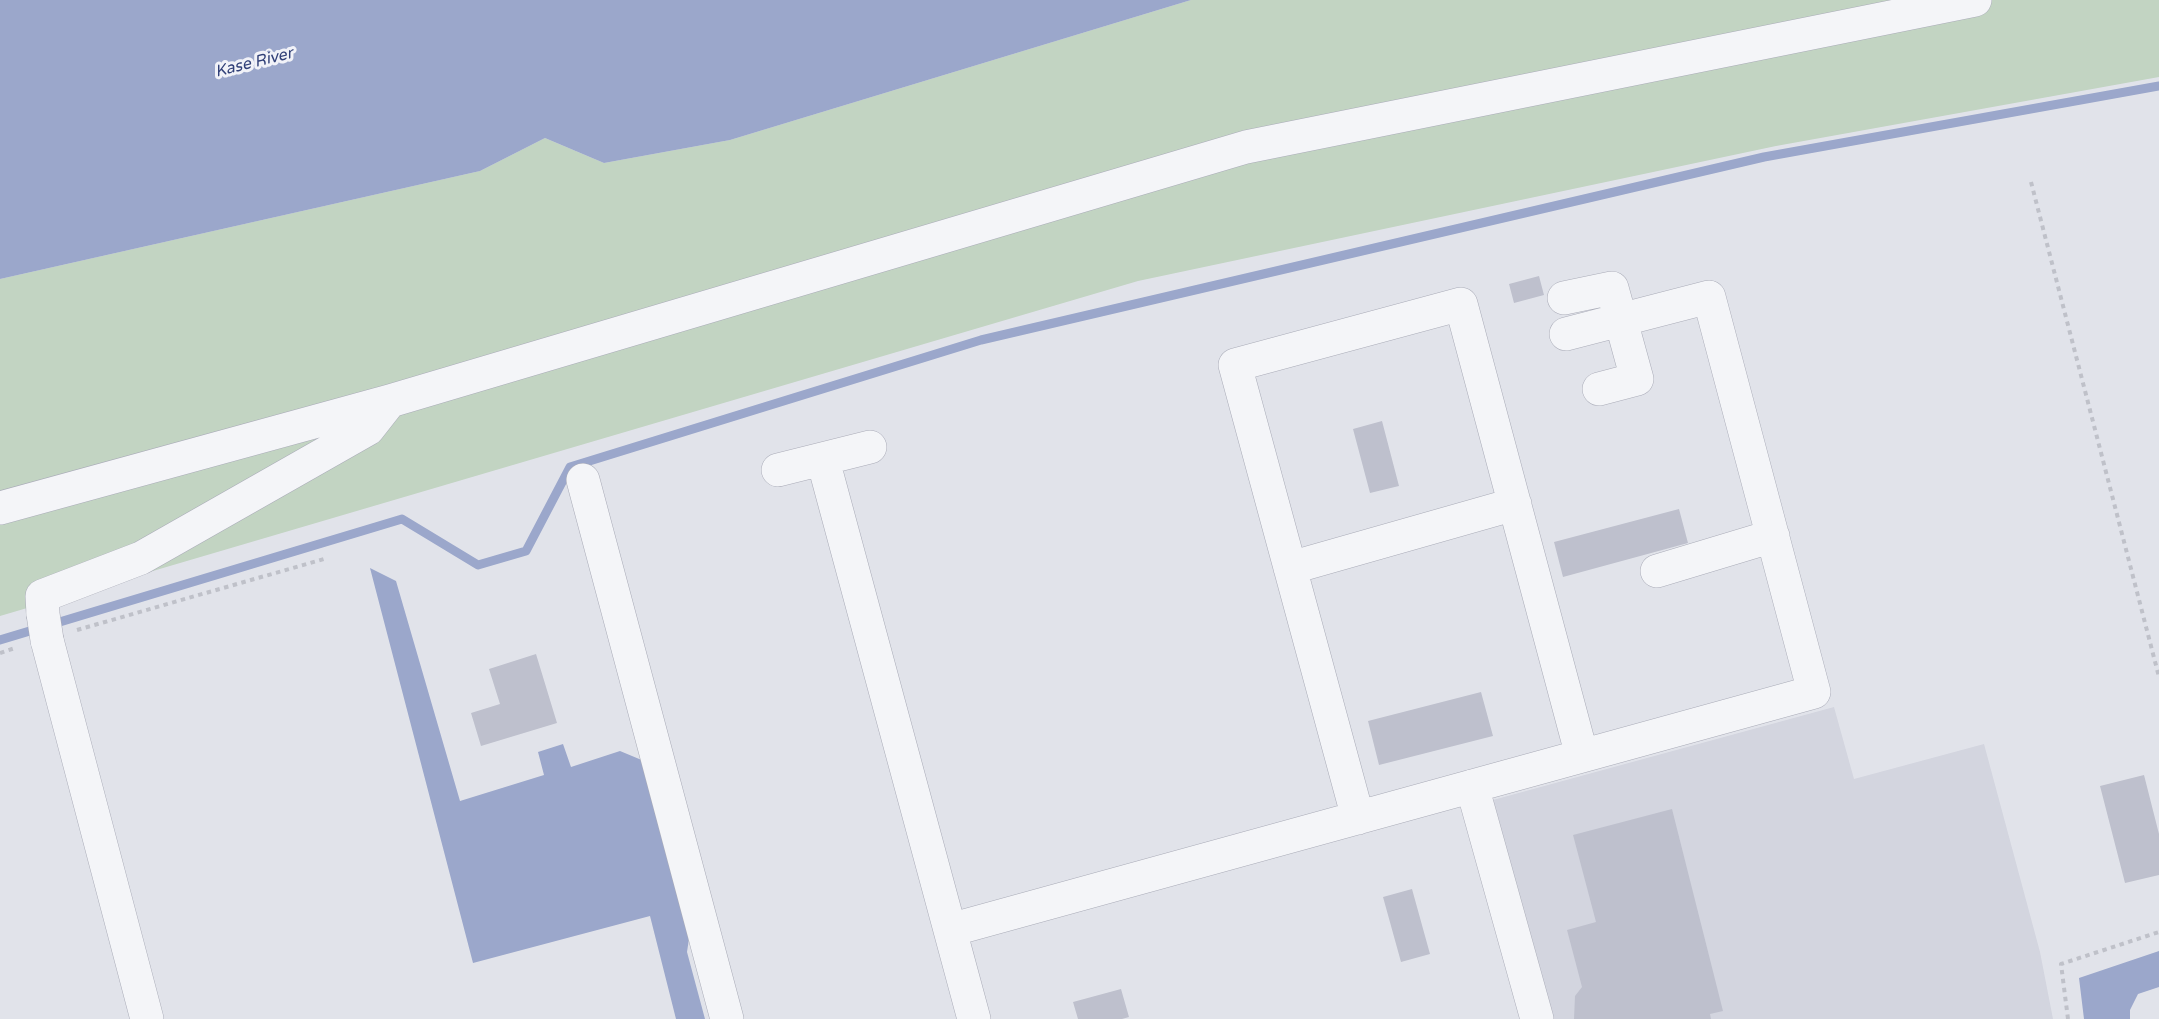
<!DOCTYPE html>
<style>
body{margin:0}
canvas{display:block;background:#e1e3ea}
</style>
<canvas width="2159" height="1019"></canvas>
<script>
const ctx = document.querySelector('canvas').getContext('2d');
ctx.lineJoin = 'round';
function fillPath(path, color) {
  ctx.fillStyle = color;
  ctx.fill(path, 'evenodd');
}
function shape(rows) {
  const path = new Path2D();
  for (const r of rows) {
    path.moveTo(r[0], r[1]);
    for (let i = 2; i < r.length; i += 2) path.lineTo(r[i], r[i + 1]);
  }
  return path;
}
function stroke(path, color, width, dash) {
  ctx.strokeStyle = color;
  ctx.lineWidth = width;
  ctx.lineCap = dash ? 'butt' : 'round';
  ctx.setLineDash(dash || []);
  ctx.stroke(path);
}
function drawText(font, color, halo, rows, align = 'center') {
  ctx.font = font + ' "Varela Round",sans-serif';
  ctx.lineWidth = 6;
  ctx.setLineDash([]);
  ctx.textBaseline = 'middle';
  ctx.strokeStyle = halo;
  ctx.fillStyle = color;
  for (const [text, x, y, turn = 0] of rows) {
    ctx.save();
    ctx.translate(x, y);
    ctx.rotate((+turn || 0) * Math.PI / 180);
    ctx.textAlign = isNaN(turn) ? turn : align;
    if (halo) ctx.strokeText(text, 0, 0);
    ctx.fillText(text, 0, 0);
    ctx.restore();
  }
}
const built = shape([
 [1834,707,1854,779,1984,744,2040,952,2053,1019,1552,1019,1493,800]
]);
const green = shape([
 [1191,0,2159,0,2159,77,1776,146,1138,281,0,616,0,279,480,171,545,138,604,163,730,140]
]);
const water = shape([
 [0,0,1191,0,730,140,604,163,545,138,480,171,0,279],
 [370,568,396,581,460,801,544,775,538,752,563,744,571,767,620,751,644,761,691,925,687,952,705,1019,676,1019,650,916,473,963],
 [2159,951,2159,987,2138,994,2130,1010,2130,1019,2084,1019,2079,978]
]);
const stream = shape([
 [0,640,402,519,478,565,526,551,570,467,981,340,1764,157,2159,86]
]);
const building = shape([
 [1539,276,1544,295,1514,303,1509,284],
 [1382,421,1399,486,1370,493,1353,429],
 [1679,509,1688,543,1563,577,1554,542],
 [536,654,557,723,481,746,471,713,500,704,489,669],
 [1481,692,1493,736,1379,765,1368,721],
 [2144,775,2159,834,2159,875,2125,883,2100,786],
 [1672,809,1723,1011,1710,1014,1711,1019,1574,1019,1575,996,1582,987,1567,930,1596,922,1573,835],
 [1412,889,1430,954,1401,962,1383,897],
 [1121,989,1129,1017,1122,1019,1078,1019,1073,1002]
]);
const path = shape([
 [2031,182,2159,677],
 [77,630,324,559],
 [0,653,15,648],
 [2068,1019,2061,964,2159,932]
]);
const minor = shape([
 [1564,298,1612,288,1637,379,1599,389],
 [823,460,974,1019],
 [778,470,870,447],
 [583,480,727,1019],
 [0,508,390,401,1246,147,1975,0],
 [1290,568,1515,504],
 [1657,571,1773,536],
 [43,614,42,596,141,558,368,429,390,401],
 [47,640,147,1019],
 [1472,786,1537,1019],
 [1358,818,1235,365,1461,304,1582,756],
 [961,927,1814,692,1709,297,1566,334]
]);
const minorBridge = shape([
 [43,614,47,640]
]);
const waterNames = [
 ["Kase River",254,63,-14]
];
fillPath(built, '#d3d5df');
fillPath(green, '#c2d4c2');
fillPath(water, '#9ba7cb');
stroke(stream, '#9ba7cb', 9);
fillPath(building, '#bec0cd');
stroke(minor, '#aaacb8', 34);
stroke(path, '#bfc1c9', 4, [4.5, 4.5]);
stroke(minor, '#f4f5f8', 33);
stroke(minorBridge, '#aaacb8', 34, []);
stroke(minorBridge, '#f4f5f8', 33);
drawText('italic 16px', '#314078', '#f1f2f8', waterNames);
</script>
